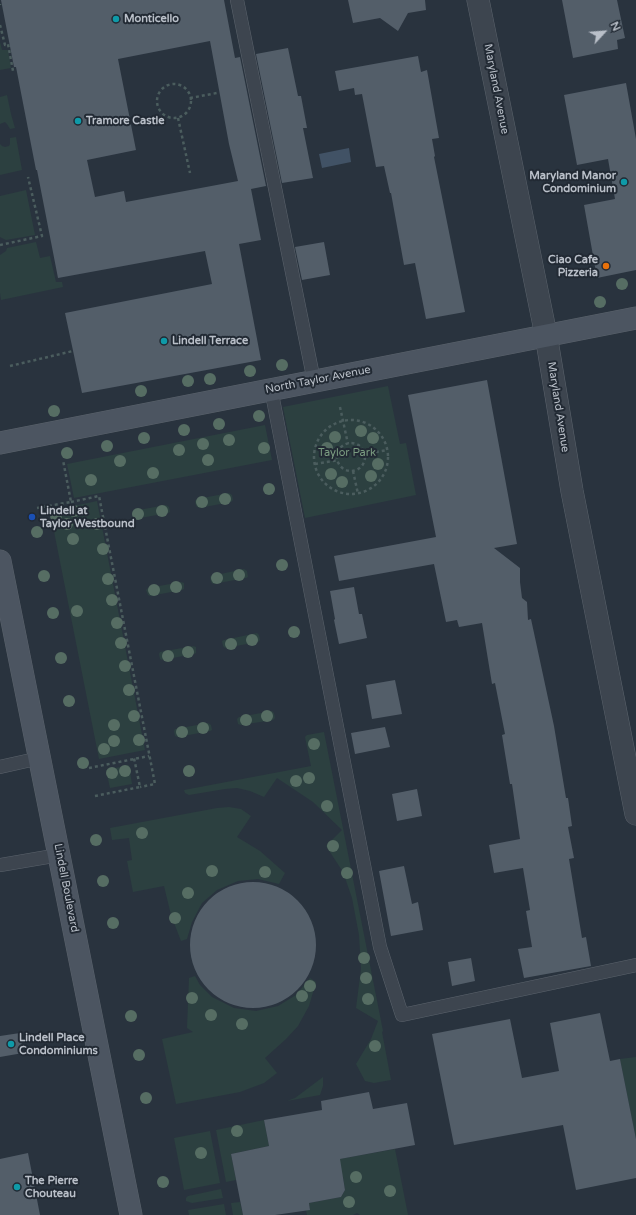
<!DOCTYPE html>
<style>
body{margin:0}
#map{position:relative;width:636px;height:1215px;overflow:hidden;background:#29333e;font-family:"Varela Round",sans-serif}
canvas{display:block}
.north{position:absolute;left:584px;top:12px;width:40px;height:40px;-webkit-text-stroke:3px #222a34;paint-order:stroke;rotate:64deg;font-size:11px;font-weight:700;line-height:16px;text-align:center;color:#bac0c9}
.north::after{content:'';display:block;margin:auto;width:14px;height:18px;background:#bac0c9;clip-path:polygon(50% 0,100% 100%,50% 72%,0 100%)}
</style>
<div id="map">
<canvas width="636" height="1215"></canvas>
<div class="north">N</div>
</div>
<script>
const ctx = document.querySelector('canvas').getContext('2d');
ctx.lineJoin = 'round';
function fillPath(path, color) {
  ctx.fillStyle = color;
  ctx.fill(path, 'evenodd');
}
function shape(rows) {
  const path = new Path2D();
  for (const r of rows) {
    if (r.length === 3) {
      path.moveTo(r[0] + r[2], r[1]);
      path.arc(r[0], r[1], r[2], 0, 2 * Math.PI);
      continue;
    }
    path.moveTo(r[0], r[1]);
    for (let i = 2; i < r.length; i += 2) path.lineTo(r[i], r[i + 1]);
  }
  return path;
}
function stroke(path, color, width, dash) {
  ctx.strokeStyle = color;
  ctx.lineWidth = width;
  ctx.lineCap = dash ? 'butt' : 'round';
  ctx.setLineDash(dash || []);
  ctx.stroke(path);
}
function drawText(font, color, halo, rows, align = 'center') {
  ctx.font = font + ' "Varela Round",sans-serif';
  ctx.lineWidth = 4;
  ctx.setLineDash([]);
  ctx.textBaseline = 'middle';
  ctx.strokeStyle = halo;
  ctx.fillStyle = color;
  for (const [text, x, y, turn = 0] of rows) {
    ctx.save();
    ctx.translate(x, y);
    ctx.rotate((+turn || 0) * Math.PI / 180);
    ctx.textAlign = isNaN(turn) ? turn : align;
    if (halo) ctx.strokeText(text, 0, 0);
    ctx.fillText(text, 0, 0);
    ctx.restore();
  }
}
const green = shape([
 [0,42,2,50,8,50,11,68,0,70],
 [7,95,11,114,15,128,10,129,7,124,5,122,0,124,0,97],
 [16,137,22,170,0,175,0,144,2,146,5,147,9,146,10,144,10,138],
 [26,190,35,235,6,240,0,237,0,196],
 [36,242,40,258,50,256,56,282,62,282,63,287,1,300,0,293,0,255,6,251,7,248],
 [388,386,400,444,406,443,416,495,305,518,283,407],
 [265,425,272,460,74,498,67,464],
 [229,493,232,495,233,500,231,502,199,508,196,506,195,501,197,499],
 [97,501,145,750,99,759,50,511],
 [166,505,169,507,170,512,168,513,135,519,133,518,132,513,133,511],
 [244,569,247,571,248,577,246,578,213,584,211,582,210,577,211,576],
 [181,582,184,583,184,589,182,590,150,596,148,595,146,590,148,588],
 [257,633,259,635,260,640,258,642,225,648,223,646,222,641,224,640],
 [193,646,196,647,196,653,194,654,162,660,160,659,159,654,160,652],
 [272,711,274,713,275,718,273,720,241,725,238,724,237,719,239,717],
 [208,723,211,725,212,730,210,731,178,737,175,736,174,731,175,729],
 [324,732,383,1031,382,1032,391,1080,374,1083,365,1081,356,1064,371,1039,378,1021,356,1008,361,969,359,935,352,898,343,872,326,846,342,830,313,802,277,778,264,797,250,791,237,788,225,789,189,795,185,793,184,790,311,766,305,737,307,735],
 [129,765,132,784,110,788,106,770],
 [229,807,241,809,251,816,237,837,260,851,285,873,279,884,258,879,238,881,217,890,202,903,192,922,187,939,181,941,171,915,164,886,133,892,127,861,132,860,129,838,112,840,110,828,217,808],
 [195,976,200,985,212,997,234,1008,256,1011,278,1006,296,995,310,978,316,982,309,1006,298,1026,286,1039,265,1058,277,1073,264,1083,240,1092,176,1104,162,1039,193,1032,187,1028,189,978],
 [636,1057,636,1139,620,1059],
 [323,1077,323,1086,320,1095,287,1101,295,1098],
 [264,1120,269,1146,231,1154,236,1180,226,1182,216,1130],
 [210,1131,220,1183,184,1190,174,1138],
 [395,1149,408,1215,360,1215,357,1213,353,1215,307,1215,306,1210,310,1209,309,1203,341,1197,345,1190,343,1177,336,1172,334,1160],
 [221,1189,223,1198,192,1203,186,1201,186,1198,188,1196],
 [240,1202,243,1215,233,1215,231,1203],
 [224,1204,226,1215,189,1215,188,1210]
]);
const water = shape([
 [349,148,351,162,322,168,319,154]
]);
const building = shape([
 [1,0,224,0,235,58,240,57,266,186,251,189,261,240,239,244,261,360,82,393,65,313,212,284,205,251,58,278,37,170,36,170,16,67,14,67],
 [210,41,229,144,238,181,126,202,124,191,95,197,87,160,136,150,118,59],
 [348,0,425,0,426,10,408,13,398,31,380,18,353,23],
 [562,0,617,0,625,38,617,40,618,49,573,58],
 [288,48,298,96,301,96,307,128,303,128,313,178,282,183,256,54],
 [418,56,421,72,427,70,439,138,432,139,435,156,434,157,465,312,426,319,415,263,404,265,391,193,390,193,384,166,376,167,362,94,355,95,354,88,339,91,335,71],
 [626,83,636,139,636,270,597,278,584,205,615,199,608,159,577,165,564,95],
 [324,242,330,275,302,280,295,247],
 [487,380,517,544,494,548,520,568,520,582,522,598,527,602,528,620,531,619,554,726,566,798,568,798,572,826,568,827,574,858,569,859,582,938,586,937,591,966,524,978,518,949,532,947,526,911,530,910,523,868,494,873,489,845,520,839,512,784,510,784,502,735,505,734,495,683,492,684,482,623,459,627,457,620,446,622,434,564,339,581,334,556,436,537,408,395],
 [354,587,359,614,362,614,367,638,339,644,334,620,335,619,330,591],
 [395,680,402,714,372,719,366,685],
 [385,727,390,747,355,754,351,733],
 [417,789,422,816,397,821,392,794],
 [404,866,412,904,418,902,423,930,391,936,379,871],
 [253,945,63],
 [471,958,475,981,452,986,448,962],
 [600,1013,610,1061,620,1059,636,1139,636,1178,576,1190,563,1125,454,1145,432,1034,510,1019,522,1078,559,1071,550,1023],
 [20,1033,23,1053,0,1057,0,1036],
 [369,1092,373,1109,407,1103,415,1145,340,1159,345,1190,341,1197,309,1203,310,1210,275,1215,243,1215,231,1154,269,1146,264,1120,322,1110,321,1101],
 [28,1153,40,1215,0,1215,0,1159]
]);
const path = shape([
 [0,4,0,5],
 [0,25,5,45,8,44,13,71],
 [174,101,17],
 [190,98,217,93],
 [178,118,190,173],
 [0,245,42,236,28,177],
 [10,366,73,351],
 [340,407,348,444],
 [351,457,37],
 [351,457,14],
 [364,454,387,450],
 [315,464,338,460],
 [353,471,358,494],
 [71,502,99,496,155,784,140,787],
 [37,508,71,502,63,460],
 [89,768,149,756],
 [95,796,140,787,134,758]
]);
const lane = shape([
 [237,0,314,381],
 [271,389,380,947,402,1015,636,965],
 [0,767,40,758],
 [0,865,59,855]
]);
const street = shape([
 [478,0,546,335,572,491,636,814]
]);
const secondary = shape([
 [0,443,636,318],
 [0,561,131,1215]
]);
const trees = [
 [622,284],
 [600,302],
 [282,365],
 [250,371],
 [210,379],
 [188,381],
 [141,391],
 [54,411],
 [259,416],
 [219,424],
 [184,430],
 [361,431],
 [335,437],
 [144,438],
 [373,438],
 [229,440],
 [203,444],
 [107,446],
 [264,448],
 [327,448],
 [179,450],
 [67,453],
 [208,460],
 [120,461],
 [378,464],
 [153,473],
 [331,474],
 [371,476],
 [91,480],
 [342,482],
 [269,489],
 [225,499],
 [202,502],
 [74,511],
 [162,511],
 [138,514],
 [56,516],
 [67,524],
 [97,524],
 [37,532],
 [73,539],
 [103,549],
 [282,565],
 [239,575],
 [44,576],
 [217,578],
 [108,579],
 [176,587],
 [154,590],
 [112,600],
 [77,611],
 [53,613],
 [117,623],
 [294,632],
 [252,640],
 [121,643],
 [231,644],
 [188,652],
 [168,656],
 [61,658],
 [125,666],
 [129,690],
 [69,701],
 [134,716],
 [267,716],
 [246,720],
 [114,725],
 [203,728],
 [182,732],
 [139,740],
 [114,741],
 [314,744],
 [104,749],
 [83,763],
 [125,771],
 [189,771],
 [112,773],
 [309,778],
 [296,781],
 [327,806],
 [142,833],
 [96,840],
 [333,846],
 [212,871],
 [265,872],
 [347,873],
 [103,881],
 [188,893],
 [175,918],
 [113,923],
 [364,958],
 [366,978],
 [310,986],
 [302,996],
 [192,998],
 [368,999],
 [211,1015],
 [131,1016],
 [242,1024],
 [375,1046],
 [139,1055],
 [146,1098],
 [237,1131],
 [201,1153],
 [356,1177],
 [163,1182],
 [390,1191],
 [349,1202]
];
const markers = [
 [116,19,4,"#0f9aa8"],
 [78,121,4,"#0f9aa8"],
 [624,182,4,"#0f9aa8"],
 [606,266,4,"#e8710a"],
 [164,341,4,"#0f9aa8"],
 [32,517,4,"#1a4fb4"],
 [11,1044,4,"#0f9aa8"],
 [17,1187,4,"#0f9aa8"]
];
const poiNames = [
 ["Monticello",124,19],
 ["Tramore Castle",86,121],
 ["Maryland Manor",616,176,"right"],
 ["Condominium",616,189,"right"],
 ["Ciao Cafe",598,260,"right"],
 ["Pizzeria",598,273,"right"],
 ["Lindell Terrace",172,341],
 ["Lindell at",40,511],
 ["Taylor Westbound",40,524],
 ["Lindell Place",19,1038],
 ["Condominiums",19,1051],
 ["The Pierre",25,1181],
 ["Chouteau",25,1194]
];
const streetNames = [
 ["Maryland Avenue",496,89,79],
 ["North Taylor Avenue",318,380,-11],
 ["Maryland Avenue",558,407,81],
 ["Lindell Boulevard",66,888,79]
];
const parkNames = [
 ["Taylor Park",347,453]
];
fillPath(green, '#2c4040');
fillPath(water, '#415265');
fillPath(building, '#535e69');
stroke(lane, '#5b636c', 14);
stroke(street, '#5b636c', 23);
stroke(secondary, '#5b636c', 23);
stroke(path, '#4b5d5e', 2.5, [3, 3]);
stroke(lane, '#3d454f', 13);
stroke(street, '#3d454f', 22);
stroke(secondary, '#4c5561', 22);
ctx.fillStyle = '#566d63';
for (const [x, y] of trees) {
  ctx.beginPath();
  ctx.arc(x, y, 6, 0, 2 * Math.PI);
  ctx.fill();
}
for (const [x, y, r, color] of markers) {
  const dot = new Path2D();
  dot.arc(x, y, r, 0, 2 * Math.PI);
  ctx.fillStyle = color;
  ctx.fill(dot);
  stroke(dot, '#222a34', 1.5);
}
drawText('bold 11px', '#bac0c9', '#222a34', poiNames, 'left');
drawText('11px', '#bac0c9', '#222a34', streetNames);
drawText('11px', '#7b9c81', '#222a34', parkNames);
</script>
